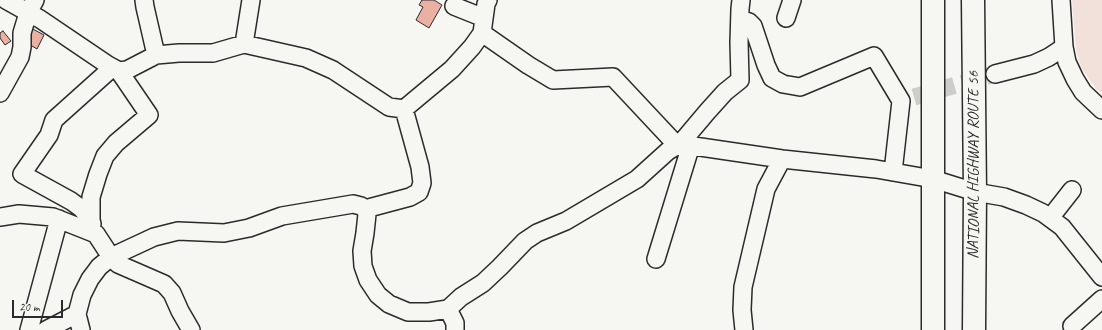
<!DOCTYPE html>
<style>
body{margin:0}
#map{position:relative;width:1102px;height:330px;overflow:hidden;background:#f6f6f2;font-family:Caveat,sans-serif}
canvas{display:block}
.scale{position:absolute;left:12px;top:300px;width:51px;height:18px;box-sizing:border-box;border:2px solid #2b2b2b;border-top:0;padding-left:5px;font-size:12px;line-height:14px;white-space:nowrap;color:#2b2b2b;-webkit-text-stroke:3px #f6f6f2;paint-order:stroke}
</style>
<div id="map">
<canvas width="1102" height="330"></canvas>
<div class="scale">20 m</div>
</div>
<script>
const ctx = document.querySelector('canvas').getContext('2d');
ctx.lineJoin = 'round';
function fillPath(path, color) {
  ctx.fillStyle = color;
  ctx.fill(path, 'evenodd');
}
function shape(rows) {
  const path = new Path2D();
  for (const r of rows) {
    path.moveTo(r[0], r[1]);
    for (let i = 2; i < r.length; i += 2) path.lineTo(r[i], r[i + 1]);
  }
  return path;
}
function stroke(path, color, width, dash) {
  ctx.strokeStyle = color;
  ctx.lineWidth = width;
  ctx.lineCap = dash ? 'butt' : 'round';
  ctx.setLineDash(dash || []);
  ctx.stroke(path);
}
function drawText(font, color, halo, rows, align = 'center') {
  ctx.font = font + ' Caveat,sans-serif';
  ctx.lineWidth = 3;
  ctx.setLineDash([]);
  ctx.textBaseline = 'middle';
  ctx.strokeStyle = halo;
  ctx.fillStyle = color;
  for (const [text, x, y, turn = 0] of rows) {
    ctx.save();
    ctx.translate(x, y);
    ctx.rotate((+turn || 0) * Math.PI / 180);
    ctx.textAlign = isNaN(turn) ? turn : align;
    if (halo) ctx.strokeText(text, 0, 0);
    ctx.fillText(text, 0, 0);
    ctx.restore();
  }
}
const built = shape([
 [1072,0,1102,0,1102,93,1097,90,1089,79,1081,67,1076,50]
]);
const building = shape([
 [422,0,434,0,442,5,429,28,416,20,423,7,419,5,422,0],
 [31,28,44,35,37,49,27,43,31,28],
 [3,31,11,41,5,45,0,38,0,33,3,31]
]);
const streetTunnel = shape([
 [914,97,995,74]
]);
const street = shape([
 [6,0,40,19,108,65,119,71,127,70,156,55,179,53,213,53,244,44,306,58,333,70,389,107,404,109,452,69,472,47,482,33,528,65,553,80,613,77,672,140,680,144,782,159,876,169,933,179,975,192,1004,197,1026,205,1043,213,1062,227,1102,277],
 [144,0,145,7,156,55],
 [1061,0,1064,47,1067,62,1075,79,1083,92,1102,110],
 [454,6,484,18],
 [786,18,792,0],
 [740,19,749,22,753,26,766,65,772,78,783,84,800,87,874,56,901,101,893,172],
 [482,33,486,4,488,0],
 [244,44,251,0],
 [995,74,1034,64,1049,57,1064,47],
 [0,93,20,57,22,47,22,33,28,13,35,0],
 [365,209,367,214,365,233,362,251,363,266,368,280,378,295,389,304,408,312,429,312,448,309],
 [0,217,19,214,53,217,96,234,111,257,118,264,164,284,172,293,180,311,191,330],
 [1050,218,1072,190],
 [91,220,82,209,71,201,22,174,49,135,54,120,112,68],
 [92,224,91,220,91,197,98,174,105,156,116,143,149,115,119,71],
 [656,259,691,145],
 [1072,326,1102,299],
 [29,330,59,219],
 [46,330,77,314],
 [81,330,77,314,82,295,90,279,99,267,111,257,154,237,178,231,224,233,249,228,282,216,353,204,361,206,365,209,410,197,419,192,422,183,420,167,404,109],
 [455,330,455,323,448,309,461,297,483,283,500,267,525,241,537,233,566,221,637,179,668,151,680,144,707,112,725,92,740,80,739,42,740,9,741,0],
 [744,330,742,310,743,287,766,189,782,159]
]);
const highway = shape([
 [933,0,933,330],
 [973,0,975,192,974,330]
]);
const streetNames = [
 ["NATIONAL HIGHWAY ROUTE 56",974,165,-90]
];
fillPath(built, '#f2e1da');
fillPath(building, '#eab1a2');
stroke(building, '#2b2b2b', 1);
stroke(streetTunnel, '#cdcdca', 17, [17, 8]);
stroke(street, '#2b2b2b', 20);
stroke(highway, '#2b2b2b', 25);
stroke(street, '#f6f6f2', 17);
stroke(highway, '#f6f6f2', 22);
drawText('16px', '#2b2b2b', '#f6f6f2', streetNames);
</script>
